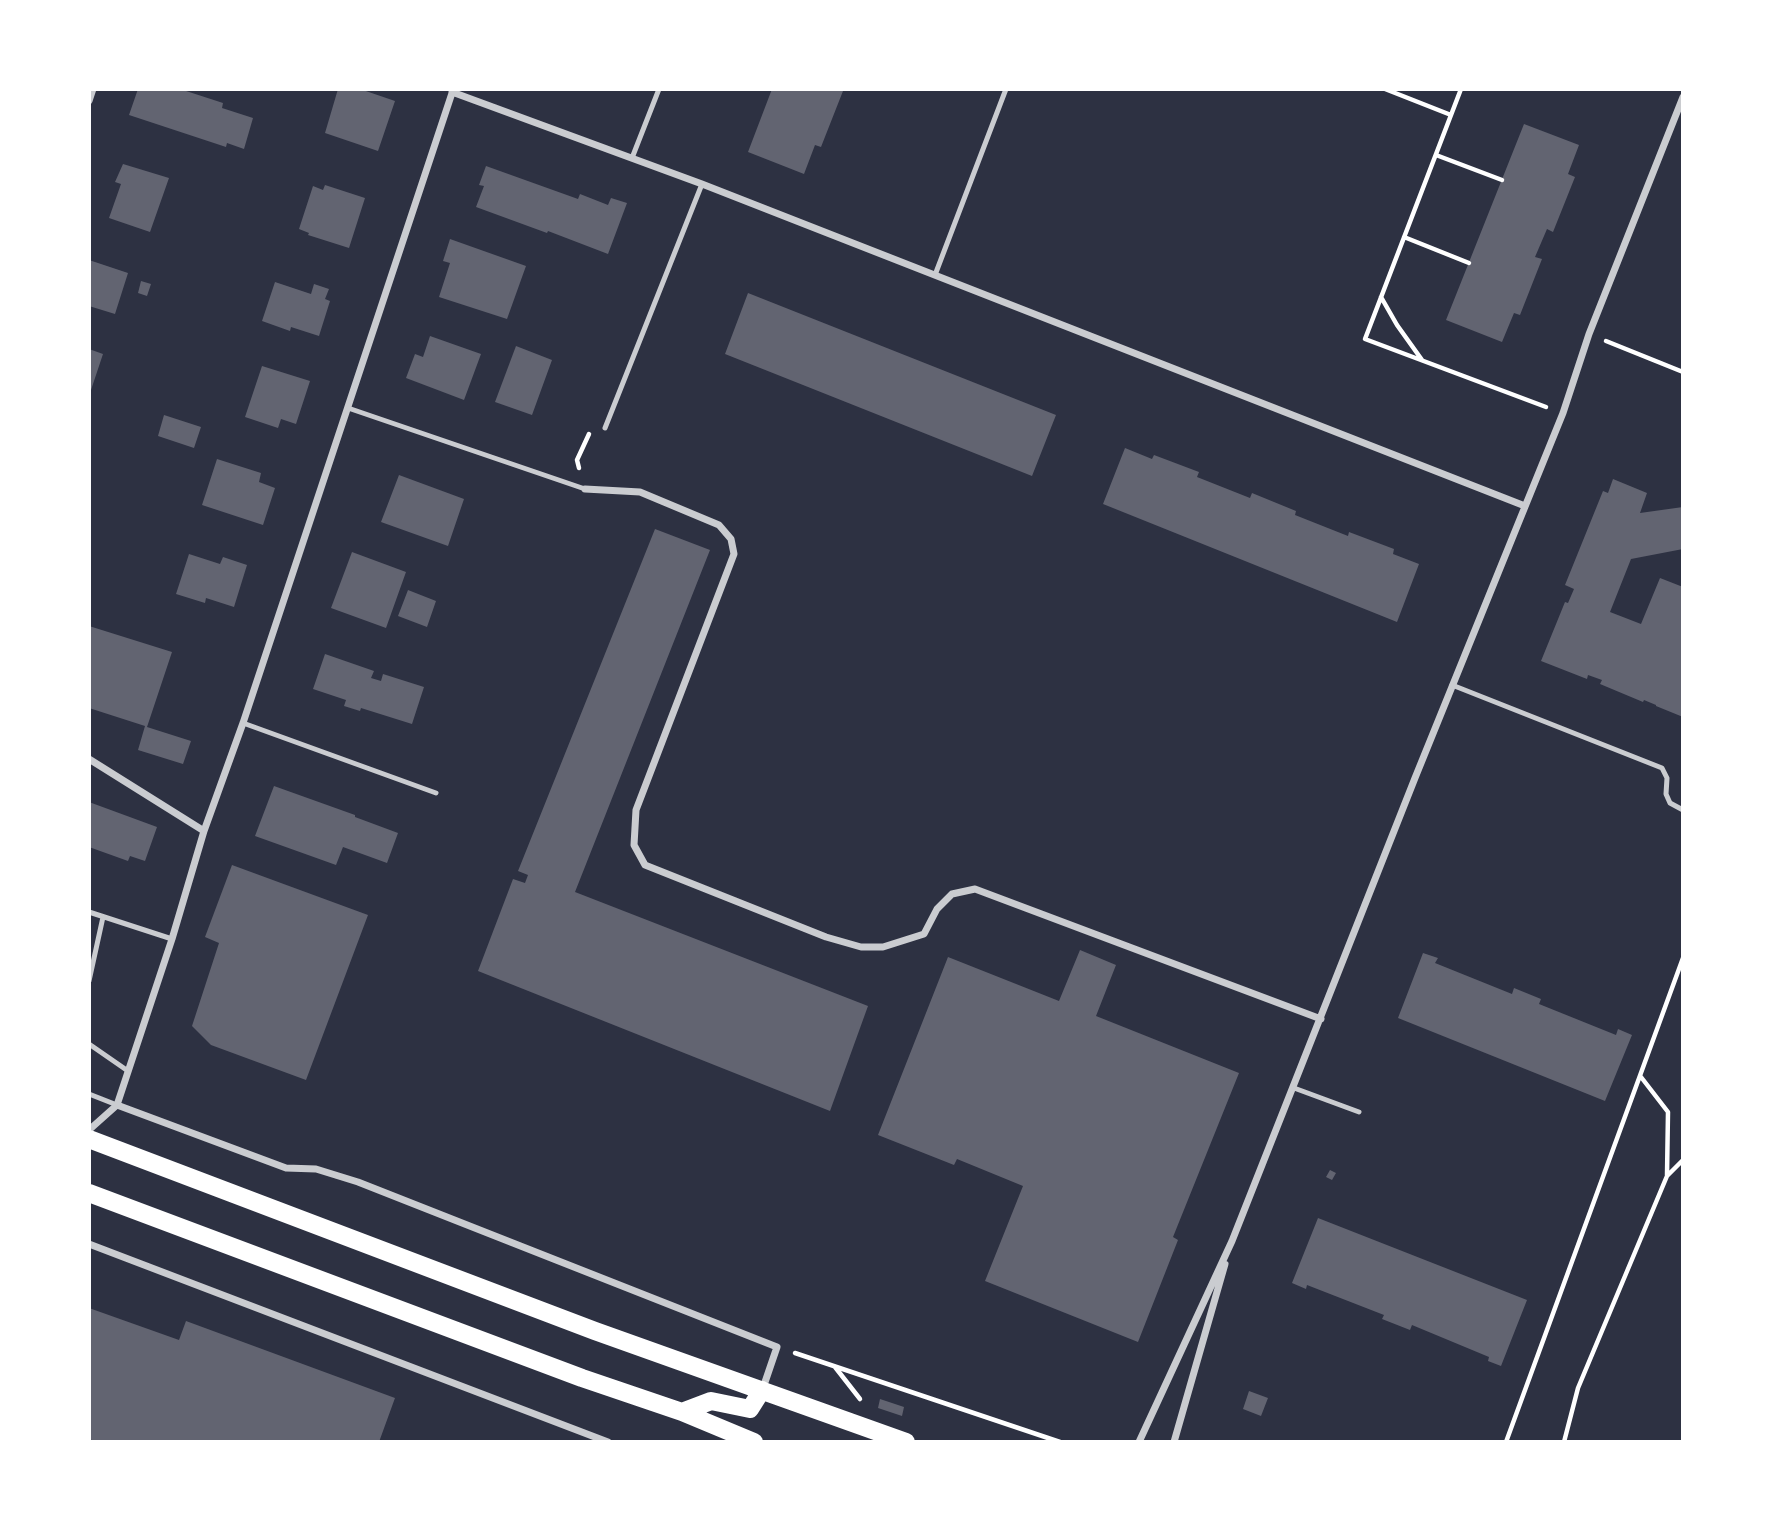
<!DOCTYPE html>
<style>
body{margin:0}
#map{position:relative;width:1772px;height:1531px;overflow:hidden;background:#2d3142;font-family:"Nunito Sans",sans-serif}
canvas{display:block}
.frame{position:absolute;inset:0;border:91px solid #fff;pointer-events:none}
</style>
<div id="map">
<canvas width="1772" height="1531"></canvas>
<div class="frame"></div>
</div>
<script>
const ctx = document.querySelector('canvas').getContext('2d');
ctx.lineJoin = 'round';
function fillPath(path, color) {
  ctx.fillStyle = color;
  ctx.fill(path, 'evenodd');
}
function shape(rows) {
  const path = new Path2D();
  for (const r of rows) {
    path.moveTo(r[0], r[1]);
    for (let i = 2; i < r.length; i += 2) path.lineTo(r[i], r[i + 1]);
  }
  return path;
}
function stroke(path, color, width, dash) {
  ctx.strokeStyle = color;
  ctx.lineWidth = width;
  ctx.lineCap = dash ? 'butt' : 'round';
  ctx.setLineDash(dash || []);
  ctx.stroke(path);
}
const building = shape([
 [138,89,180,89,223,103,222,108,253,118,244,149,227,143,226,147,129,115],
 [338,89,360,89,395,101,378,151,325,133],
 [772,89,838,89,843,91,821,147,815,145,804,174,748,152],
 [1524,124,1579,145,1568,174,1575,177,1553,232,1547,229,1535,257,1542,259,1520,315,1514,313,1502,342,1446,320],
 [123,164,169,178,150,232,109,218,121,184,115,182],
 [486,166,578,199,580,194,608,205,611,198,627,203,608,254,548,231,547,233,476,207,484,186,479,185],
 [325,185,365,198,349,248,308,235,309,233,299,229,313,186,323,190],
 [450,239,526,266,507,319,439,297,450,263,443,261],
 [89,260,128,273,115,314,89,306],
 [141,281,151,284,147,296,138,293],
 [275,282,311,294,314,284,329,289,325,299,330,301,319,336,291,327,290,331,262,321],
 [748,293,1056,415,1032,476,725,354],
 [430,336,481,354,464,400,406,378,415,354,423,357],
 [516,346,552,360,532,415,495,402],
 [89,349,103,354,90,393,89,393],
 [262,366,310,381,296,424,281,419,278,428,245,417],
 [164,415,201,427,194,448,158,436],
 [1125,448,1152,459,1154,455,1199,472,1197,477,1250,498,1252,493,1296,511,1295,515,1348,536,1349,532,1394,549,1393,554,1419,564,1397,622,1103,504],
 [217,459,261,473,259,482,275,488,263,525,202,505],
 [399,475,464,499,448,546,381,522],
 [1613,479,1647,493,1640,513,1683,507,1683,549,1631,559,1610,612,1641,624,1660,578,1683,587,1683,717,1656,706,1656,705,1644,700,1643,702,1600,684,1602,680,1588,675,1587,679,1541,661,1565,602,1568,603,1574,589,1565,585,1603,491,1608,493],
 [655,529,710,550,575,892,868,1006,830,1111,478,971,513,879,525,883,528,875,518,871],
 [352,552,406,572,386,628,331,608],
 [189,554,220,564,223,557,247,565,234,607,206,598,205,603,176,594],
 [408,590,436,601,427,627,398,616],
 [89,626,172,652,147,727,191,741,183,764,138,750,145,726,89,708],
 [325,654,374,671,371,678,381,681,383,674,424,687,412,724,361,708,360,711,344,706,346,700,313,689],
 [274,786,355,815,355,817,398,833,387,863,343,847,336,865,255,836],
 [89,802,157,827,145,861,130,856,128,861,89,847],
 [232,865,368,915,306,1080,211,1045,192,1026,219,943,205,937],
 [1080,950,1116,965,1096,1016,1239,1073,1173,1237,1178,1240,1138,1342,985,1281,1023,1186,957,1159,954,1165,878,1135,948,957,1059,1001],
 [1423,953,1438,958,1435,963,1512,994,1514,988,1541,999,1539,1004,1616,1035,1618,1029,1632,1035,1605,1101,1398,1018],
 [1330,1170,1336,1173,1332,1180,1326,1177],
 [1318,1218,1527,1300,1501,1366,1488,1361,1489,1357,1412,1325,1410,1330,1382,1319,1384,1315,1307,1285,1306,1289,1292,1283],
 [89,1308,179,1340,186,1321,395,1398,379,1442,97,1442,89,1439],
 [1249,1391,1268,1398,1261,1416,1243,1409],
 [880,1399,904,1407,902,1416,878,1408]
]);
const path = shape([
 [1385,89,1451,115],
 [1461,89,1365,339,1546,407],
 [1436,155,1502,180],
 [1404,237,1469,263],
 [1381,297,1397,325,1422,360],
 [1606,341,1683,372],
 [579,468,577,460,589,434],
 [1641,1077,1668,1112,1667,1175],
 [795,1353,1060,1442],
 [835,1367,860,1399],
 [1506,1442,1683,958],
 [1564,1442,1578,1388,1667,1176,1683,1160]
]);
const service = shape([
 [632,158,659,89],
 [935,275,1006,89],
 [348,408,585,489],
 [605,428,702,184],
 [1452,685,1662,768,1667,778,1666,794,1670,803,1683,810],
 [243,723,436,793],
 [89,912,172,939],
 [89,981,103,917],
 [89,1044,128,1071],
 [1294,1088,1359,1112],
 [89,1094,117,1105]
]);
const minor = shape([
 [452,92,702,184,1525,506],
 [89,101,93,89],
 [585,489,640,492,719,525,731,539,734,554,636,810,634,845,645,865,826,937,861,947,883,947,924,934,937,909,952,894,975,889,1321,1019],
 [89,759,204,831],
 [117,1105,286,1168,316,1169,358,1182,777,1347,763,1388],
 [89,1130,117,1105,172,939,204,831,243,723,453,90],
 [89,1244,608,1442],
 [1139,1442,1232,1241,1415,778,1563,413,1589,334,1683,97],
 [1174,1442,1225,1264]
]);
const primary = shape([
 [89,1139,595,1331,906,1442],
 [89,1193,582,1378,682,1412,754,1442],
 [682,1412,711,1401,750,1409,762,1390]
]);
fillPath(building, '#626471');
stroke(path, '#fff', 4.5);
stroke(service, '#caccd0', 5);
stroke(minor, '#caccd0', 7);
stroke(primary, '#fff', 18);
</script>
